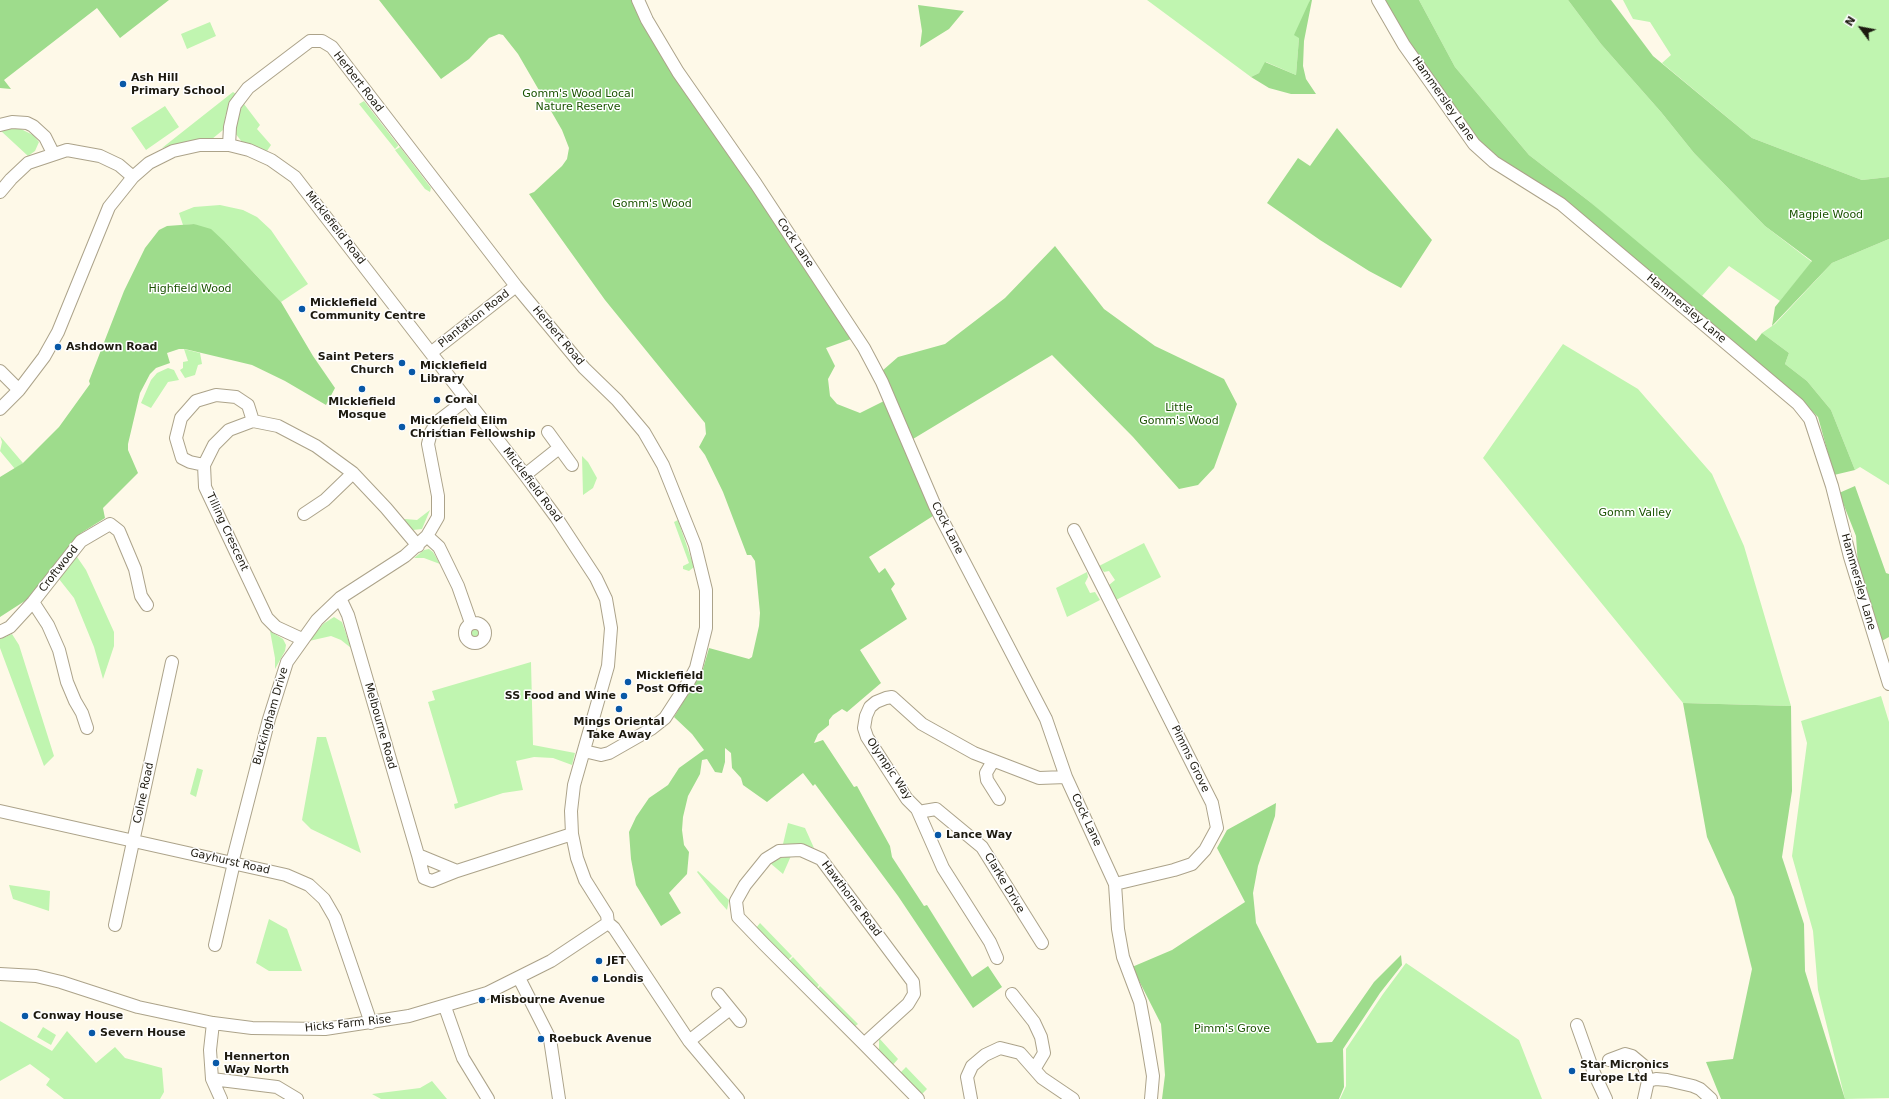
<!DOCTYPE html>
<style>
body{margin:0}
#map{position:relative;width:1889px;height:1099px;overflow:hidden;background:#fef9e8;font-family:"DejaVu Sans",sans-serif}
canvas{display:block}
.north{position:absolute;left:1841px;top:8px;width:40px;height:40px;-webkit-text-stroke:3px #fff;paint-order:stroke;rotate:302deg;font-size:11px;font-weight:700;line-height:16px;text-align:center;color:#1d1a10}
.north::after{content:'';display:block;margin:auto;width:14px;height:18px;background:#1d1a10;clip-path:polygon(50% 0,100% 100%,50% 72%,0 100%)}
</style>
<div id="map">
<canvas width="1889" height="1099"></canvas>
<div class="north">N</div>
</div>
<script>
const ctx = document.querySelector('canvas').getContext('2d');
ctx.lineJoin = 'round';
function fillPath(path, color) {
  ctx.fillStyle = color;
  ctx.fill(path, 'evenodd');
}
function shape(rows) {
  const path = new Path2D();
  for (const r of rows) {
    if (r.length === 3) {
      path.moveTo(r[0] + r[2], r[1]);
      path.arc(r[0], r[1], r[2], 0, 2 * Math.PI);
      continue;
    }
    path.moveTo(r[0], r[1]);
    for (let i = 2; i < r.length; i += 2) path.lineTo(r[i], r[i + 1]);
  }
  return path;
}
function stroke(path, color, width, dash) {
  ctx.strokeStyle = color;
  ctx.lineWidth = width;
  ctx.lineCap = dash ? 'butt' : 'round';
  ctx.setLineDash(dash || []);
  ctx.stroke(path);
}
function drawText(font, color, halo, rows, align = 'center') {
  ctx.font = font + ' "DejaVu Sans",sans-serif';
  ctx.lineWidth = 3;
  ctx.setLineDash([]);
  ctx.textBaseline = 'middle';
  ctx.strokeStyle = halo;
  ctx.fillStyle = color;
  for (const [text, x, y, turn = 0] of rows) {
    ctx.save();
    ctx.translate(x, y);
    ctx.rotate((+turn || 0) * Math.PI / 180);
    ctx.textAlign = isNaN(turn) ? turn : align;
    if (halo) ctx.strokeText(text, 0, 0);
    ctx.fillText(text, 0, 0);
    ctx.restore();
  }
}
const green = shape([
 [1147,0,1310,0,1299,38,1296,75,1266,62,1259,73,1251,77],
 [1419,0,1568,0,1601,44,1661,112,1694,153,1765,226,1812,262,1780,301,1729,266,1702,296,1632,240,1590,202,1529,155,1455,67],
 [1623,0,1889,0,1889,177,1862,180,1752,138,1662,63,1671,55,1650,22,1633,19],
 [210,22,216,36,187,49,181,34],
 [233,92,236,94,226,114,223,130,212,139,200,139,162,148],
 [364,101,398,145,398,146,395,149,359,104],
 [244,104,260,125,257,129,271,145,267,151,242,142,235,133,239,112],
 [165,106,179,127,146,150,131,128],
 [8,128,21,129,33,135,39,142,35,151,28,156,1,131],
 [400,147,431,188,430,192,425,189,395,150],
 [220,205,243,210,257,217,271,230,308,284,281,302,226,243,194,224,183,225,179,213,194,207],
 [1889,239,1889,485,1860,467,1855,470,1831,410,1807,381,1785,364,1789,353,1762,333,1775,324,1832,263],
 [1563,344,1638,389,1712,474,1744,546,1791,706,1683,703,1483,458],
 [184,349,200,353,202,364,198,365,195,375,185,378,180,370,183,368,183,362,188,361],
 [168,368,174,370,179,380,168,382,151,408,141,403,151,380,157,373],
 [0,436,23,463,15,469,0,451,2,442],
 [582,456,588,462,597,478,593,488,583,495],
 [430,510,422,529,413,530,404,521,405,519,417,520],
 [678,520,694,567,689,571,683,569,683,566,689,563,674,522],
 [1144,543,1161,577,1116,600,1109,585,1115,580,1109,571,1104,572,1099,566],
 [429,549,433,552,440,564,424,558,414,558,424,550],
 [75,554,86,570,114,632,114,646,103,679,94,647,74,598,59,579],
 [1087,572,1088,577,1085,583,1090,593,1095,592,1100,600,1067,617,1056,588],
 [334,617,342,622,351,648,341,640,331,636,309,641,323,624],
 [472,634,8],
 [270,631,283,639,286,645,285,651,275,669,275,658],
 [12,634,19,645,54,756,44,766,0,648,0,639],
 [531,662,533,745,575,753,572,765,553,758,534,757,516,761,523,790,503,793,455,809,454,804,458,803,428,702,435,700,432,691],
 [1881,696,1889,722,1889,1098,1845,1099,1818,990,1813,931,1792,856,1807,743,1801,721],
 [317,737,326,737,361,853,311,829,302,820],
 [197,768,203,770,196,797,190,794],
 [788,823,805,828,814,848,806,845,783,844],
 [791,856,783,874,770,863,781,858],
 [698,871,729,900,727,910,719,901,697,872],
 [9,885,50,891,49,911,13,899],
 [269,919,287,929,302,971,269,971,256,963],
 [760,923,792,956,788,960,756,928],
 [793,957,819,985,816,989,789,961],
 [1406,963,1519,1040,1542,1099,1340,1099,1346,1086,1346,1049,1383,994],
 [820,986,858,1024,854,1027,817,990],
 [0,1021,52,1051,67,1031,96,1063,115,1047,125,1058,162,1068,164,1092,160,1099,64,1099,46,1085,50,1079,30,1064,0,1081],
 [43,1027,56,1035,51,1045,37,1037],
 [879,1038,898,1059,892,1066,879,1052],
 [906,1067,927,1089,921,1095,900,1073],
 [432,1081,447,1099,381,1099,372,1094,420,1088]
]);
const forest = shape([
 [0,0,169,0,120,38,97,8,4,80,11,89,0,88],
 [379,0,636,0,698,105,854,338,826,348,835,366,828,379,830,396,837,404,860,413,888,399,936,514,869,557,879,573,885,568,895,584,891,589,907,619,860,650,881,683,847,712,842,709,833,715,829,720,829,725,818,734,814,743,823,740,854,787,857,786,890,846,892,857,924,906,927,905,972,977,988,966,1002,987,973,1008,898,896,815,784,813,786,803,773,767,802,743,785,741,778,732,768,731,753,725,748,725,762,722,773,715,772,707,759,702,760,700,774,688,796,683,817,682,830,684,845,689,852,687,874,669,893,681,913,661,926,636,885,631,859,629,832,636,817,649,798,668,785,679,768,704,750,692,734,674,717,703,669,709,648,749,659,752,657,759,626,760,613,755,561,751,555,747,555,723,492,705,455,699,447,706,434,705,423,605,300,529,194,534,192,562,166,567,159,569,148,562,130,518,54,503,35,499,34,489,38,469,59,441,79],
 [1310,0,1312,0,1304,41,1303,66,1306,79,1316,94,1291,94,1269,88,1251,77,1259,73,1265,62,1296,75,1299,38,1294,35],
 [1384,0,1419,0,1455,67,1529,155,1590,202,1756,341,1762,333,1789,353,1785,364,1807,381,1831,410,1855,470,1834,475,1818,417,1801,401,1477,141,1406,39],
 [1568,0,1611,0,1653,56,1752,138,1862,180,1889,177,1889,239,1832,263,1772,326,1775,307,1812,261,1765,226,1694,153,1661,112,1601,44],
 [918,5,964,11,949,29,920,47,922,31],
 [1337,128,1432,240,1401,288,1369,271,1320,240,1267,203,1298,158,1310,166],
 [194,224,211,229,226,243,281,302,313,356,335,388,326,405,285,381,252,365,185,349,179,349,167,353,170,363,156,368,150,374,140,393,128,444,128,450,138,473,103,508,105,518,81,533,31,597,0,617,0,477,23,463,59,427,90,384,89,381,124,291,145,248,159,230,167,226],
 [1055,246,1104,309,1155,346,1224,379,1237,404,1214,468,1198,485,1179,489,1133,437,1052,355,913,439,882,371,898,357,945,344,1005,298],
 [1855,486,1886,573,1889,574,1889,637,1878,643,1858,567,1856,536,1839,493],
 [1683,703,1791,706,1792,791,1782,857,1804,924,1805,971,1845,1099,1721,1099,1706,1062,1733,1059,1752,969,1734,897,1707,837],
 [1276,803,1275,816,1258,866,1253,893,1256,923,1317,1043,1332,1042,1374,982,1401,955,1402,965,1380,993,1343,1049,1344,1087,1339,1099,1162,1099,1165,1075,1161,1024,1132,967,1172,950,1245,902,1217,848,1227,830]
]);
const minor = shape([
 [638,0,647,20,678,72,756,184,864,348,882,382,935,506,1046,719,1066,777,1115,884,1118,929,1123,957,1140,1002,1146,1034,1153,1076,1151,1099],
 [1378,0,1404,45,1474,144,1494,162,1561,204,1798,404,1810,419,1832,486,1850,557,1889,684],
 [0,125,12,122,27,123,33,126,45,137,53,153],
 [229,145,230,127,235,105,248,88,310,41,322,41,332,47,516,286,584,368,617,400,644,432,663,465,695,545,706,590,706,628,696,668,689,681,665,718,651,729,609,753,601,755,584,751],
 [0,192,11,179,28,163,67,150,100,156,119,165,133,177],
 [432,352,516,286],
 [0,371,19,390],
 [0,409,19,390,44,357,58,332,109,207,133,177,149,163,173,151,200,145,229,145,249,150,271,160,295,177,525,475,556,517,596,578,606,599,611,628,608,666,574,785,571,811,572,834,577,858,585,880,607,915,608,923,614,928,689,1041,738,1099],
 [548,432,572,465],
 [204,465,190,462,182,458,176,438,181,418,196,401,216,395,236,397,248,405,253,421],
 [525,475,559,448],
 [304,514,325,500,353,473],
 [1074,530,1212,803,1217,828,1205,850,1192,864,1174,870,1115,884],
 [427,536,439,547,458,586,471,623],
 [340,598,348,615,418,855,457,871,572,834],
 [33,602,48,625,59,650,67,682,75,701,82,713,87,728],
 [475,633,10],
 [0,632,10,627,33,602,81,541,110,524,119,531,135,569,141,596,147,605],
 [302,639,276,627,267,618,205,487,204,465,214,445,229,430,253,421,278,426,316,446,353,473,386,508,418,546],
 [993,761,986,773,987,780,999,799],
 [0,811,286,875,309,885,324,899,335,918,371,1023],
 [920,813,924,811,936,809,982,847,1042,943],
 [418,855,424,878,432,881,457,871],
 [115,925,172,662],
 [215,945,233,867,233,859,269,719,287,662,317,620,340,598,405,556,427,536,438,517,438,496,428,444,431,432,437,422,467,399],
 [997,958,990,942,943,868,917,809,907,799,867,737,864,728,866,716,870,707,876,702,886,698,892,697,922,724,974,753,1039,778,1066,777],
 [0,974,36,976,61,982,138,1007,213,1023,252,1028,325,1029,409,1016,487,993,551,961,608,923],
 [519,978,550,1039,559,1099],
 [718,994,740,1021],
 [1012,994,1034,1022,1041,1037,1044,1053,1035,1068],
 [445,1007,463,1058,488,1099],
 [213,1023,210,1050,212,1079,221,1099],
 [1577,1025,1594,1073,1606,1099],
 [689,1041,730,1009],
 [864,1044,908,1004,914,994,913,982,821,859,801,850,779,851,766,859,745,885,736,901,738,917,764,944,864,1044,918,1099],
 [1609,1060,1625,1054,1632,1056,1644,1066,1648,1081,1644,1099],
 [212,1079,277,1087,297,1099],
 [1648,1081,1656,1079,1667,1080,1693,1086,1700,1089,1711,1099],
 [971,1099,967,1077,972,1066,985,1055,1000,1048,1020,1053,1042,1078,1073,1099]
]);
const markers = [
 [123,84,4,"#0858a7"],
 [302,309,4,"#0858a7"],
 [58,347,4,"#0858a7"],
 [402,363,4,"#0858a7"],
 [412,372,4,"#0858a7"],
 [362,389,4,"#0858a7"],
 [437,400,4,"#0858a7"],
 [402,427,4,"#0858a7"],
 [628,682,4,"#0858a7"],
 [624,696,4,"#0858a7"],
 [619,709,4,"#0858a7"],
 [938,835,4,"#0858a7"],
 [599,961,4,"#0858a7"],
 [595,979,4,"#0858a7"],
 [482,1000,4,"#0858a7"],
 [25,1016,4,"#0858a7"],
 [92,1033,4,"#0858a7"],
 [541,1039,4,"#0858a7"],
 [216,1063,4,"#0858a7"],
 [1572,1071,4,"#0858a7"]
];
const poiNames = [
 ["Ash Hill",131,78],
 ["Primary School",131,91],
 ["Micklefield",310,303],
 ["Community Centre",310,316],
 ["Ashdown Road",66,347],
 ["Saint Peters",394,357,"right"],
 ["Church",394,370,"right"],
 ["Micklefield",420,366],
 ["Library",420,379],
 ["Coral",445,400],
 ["MIcklefield",362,402,"center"],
 ["Mosque",362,415,"center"],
 ["Micklefield Elim",410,421],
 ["Christian Fellowship",410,434],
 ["Micklefield",636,676],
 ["Post Office",636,689],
 ["SS Food and Wine",616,696,"right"],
 ["Mings Oriental",619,722,"center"],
 ["Take Away",619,735,"center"],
 ["Lance Way",946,835],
 ["JET",607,961],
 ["Londis",603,979],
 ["Misbourne Avenue",490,1000],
 ["Conway House",33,1016],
 ["Severn House",100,1033],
 ["Roebuck Avenue",549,1039],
 ["Hennerton",224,1057],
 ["Way North",224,1070],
 ["Star Micronics",1580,1065],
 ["Europe Ltd",1580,1078]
];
const streetNames = [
 ["Herbert Road",358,82,52],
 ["Hammersley Lane",1443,99,55],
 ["Micklefield Road",335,228,52],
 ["Cock Lane",795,243,56],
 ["Hammersley Lane",1686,309,40],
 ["Plantation Road",474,319,-38],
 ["Herbert Road",558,336,50],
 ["Micklefield Road",532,485,53],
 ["Cock Lane",947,528,63],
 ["Tilling Crescent",227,532,65],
 ["Croftwood",59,569,-52],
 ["Hammersley Lane",1858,582,74],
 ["Buckingham Drive",271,716,-74],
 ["Melbourne Road",380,726,74],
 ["Pimms Grove",1190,759,64],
 ["Olympic Way",889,769,56],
 ["Colne Road",144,793,-78],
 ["Cock Lane",1086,820,65],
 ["Gayhurst Road",230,862,13],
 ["Clarke Drive",1004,883,59],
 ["Hawthorne Road",851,899,53],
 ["Hicks Farm Rise",348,1024,-6]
];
const parkNames = [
 ["Gomm's Wood Local",578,94],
 ["Nature Reserve",578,107],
 ["Gomm's Wood",652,204],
 ["Magpie Wood",1826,215],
 ["Highfield Wood",190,289],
 ["Little",1179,408],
 ["Gomm's Wood",1179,421],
 ["Gomm Valley",1635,513],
 ["Pimm's Grove",1232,1029]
];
fillPath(green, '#c0f5b0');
fillPath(forest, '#9edc8c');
stroke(minor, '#aca38a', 14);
stroke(minor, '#fff', 12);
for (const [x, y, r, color] of markers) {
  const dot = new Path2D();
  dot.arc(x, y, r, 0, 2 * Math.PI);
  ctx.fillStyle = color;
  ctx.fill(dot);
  stroke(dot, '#fff', 1.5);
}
drawText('bold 11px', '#1d1a10', '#fff', poiNames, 'left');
drawText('11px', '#1d1a10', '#fff', streetNames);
drawText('11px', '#1a5300', '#fff', parkNames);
</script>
